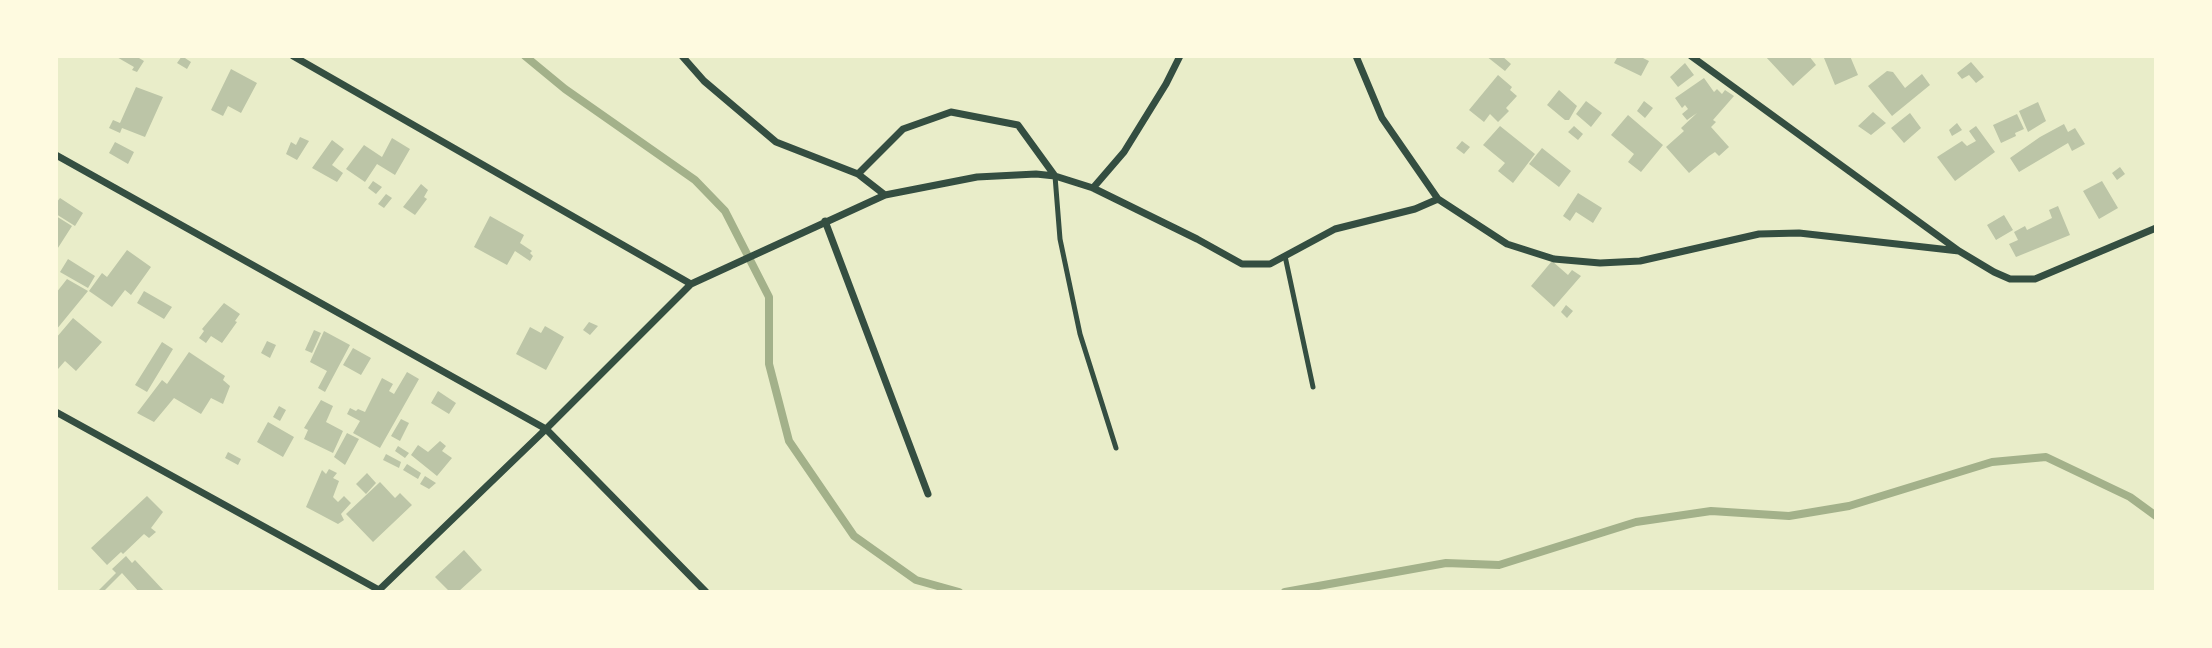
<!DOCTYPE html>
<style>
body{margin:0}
#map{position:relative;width:2212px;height:648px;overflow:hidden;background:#e9edc9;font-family:Karla,sans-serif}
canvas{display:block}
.frame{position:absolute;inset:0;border:58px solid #fefae0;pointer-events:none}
</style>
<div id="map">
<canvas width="2212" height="648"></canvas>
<div class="frame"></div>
</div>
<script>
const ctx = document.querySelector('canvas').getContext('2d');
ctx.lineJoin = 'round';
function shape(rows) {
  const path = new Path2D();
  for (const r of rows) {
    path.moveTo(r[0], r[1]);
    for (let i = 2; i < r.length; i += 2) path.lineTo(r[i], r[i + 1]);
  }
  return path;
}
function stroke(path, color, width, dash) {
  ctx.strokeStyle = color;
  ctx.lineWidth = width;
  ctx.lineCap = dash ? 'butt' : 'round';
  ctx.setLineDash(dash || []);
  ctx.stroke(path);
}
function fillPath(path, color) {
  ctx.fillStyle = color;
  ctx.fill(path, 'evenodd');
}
const stream = shape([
 [525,56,565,89,695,180,725,211,769,297,769,364,789,441,854,536,916,580,959,592],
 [1285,592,1446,563,1499,565,1636,522,1711,511,1789,516,1849,506,1992,462,2046,457,2130,497,2156,516]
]);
const building = shape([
 [115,56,140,56,139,58,144,61,137,72,132,70,134,67],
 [182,56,191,62,187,69,177,63],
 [1486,56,1502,56,1511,64,1505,71],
 [1618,56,1639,56,1649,61,1641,76,1614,63],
 [1765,56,1809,56,1816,65,1793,86],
 [1826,56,1850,56,1858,75,1835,85,1824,58],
 [1971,62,1984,77,1976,83,1969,75,1962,79,1957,73],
 [1685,63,1694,75,1678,87,1670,77],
 [231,69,257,83,241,113,228,106,223,116,211,110],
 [1887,71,1893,72,1905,88,1922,74,1930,85,1892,116,1868,86],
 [1498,75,1512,87,1510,90,1517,96,1506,108,1509,111,1498,122,1490,114,1484,122,1469,110],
 [1704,78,1714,92,1717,89,1722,94,1725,90,1734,96,1713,120,1716,122,1711,127,1729,147,1719,156,1715,152,1709,156,1689,173,1666,147,1684,131,1681,128,1697,113,1687,120,1682,114,1688,109,1685,105,1682,108,1675,98],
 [136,87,163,97,145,137,122,128,120,133,109,128,113,120,120,123],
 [1559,90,1577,106,1569,120,1565,120,1547,105],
 [1586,101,1602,113,1591,127,1576,114],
 [1644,101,1653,108,1645,118,1637,111],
 [2038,102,2046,121,2028,132,2019,111],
 [1873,112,1886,123,1871,135,1858,126],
 [1910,113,1921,128,1904,143,1891,128],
 [2017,114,2024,129,2015,133,2016,136,2001,143,1993,125],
 [1628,115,1663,145,1641,172,1628,162,1634,154,1611,135],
 [1957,123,1962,130,1952,136,1949,130],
 [2064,124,2068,132,2075,128,2085,144,2072,151,2068,143,2019,172,2010,158,2040,137],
 [1500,126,1535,154,1513,183,1498,171,1505,163,1483,145],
 [1574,126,1583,134,1578,140,1568,132],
 [1976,126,1995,152,1955,181,1937,157,1962,141,1967,146,1976,141,1969,131],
 [300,137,309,141,297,160,286,154,291,142,296,145],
 [392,138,410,149,395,175,377,164,365,182,346,169,364,145,382,157],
 [332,140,344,149,332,165,343,173,337,182,312,168],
 [1462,141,1470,147,1464,154,1456,148],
 [115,142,134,152,128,164,109,153],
 [1542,148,1571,171,1559,187,1529,164],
 [2120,167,2125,174,2117,180,2112,173],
 [373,181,382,187,376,194,368,188],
 [2102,181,2118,208,2099,219,2083,191],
 [421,184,428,190,424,197,427,199,415,215,403,207],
 [1578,193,1602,208,1593,223,1576,212,1570,221,1563,216],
 [386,194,392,198,384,208,378,204],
 [60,198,83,213,75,226,56,214,56,203],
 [2058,206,2070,235,2016,257,2009,244,2018,240,2014,232,2025,226,2027,230,2052,218,2049,210],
 [2004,215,2013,230,1996,240,1987,225],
 [56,216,72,226,56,251],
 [490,216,524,235,520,243,532,251,530,253,533,256,530,261,515,251,507,265,474,247],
 [127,250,151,267,131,295,125,290,112,307,89,291,102,273,107,277],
 [68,259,95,276,88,288,60,272],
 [1552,261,1568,275,1572,270,1581,276,1554,307,1531,286],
 [67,279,88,291,56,330,56,293],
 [144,291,172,307,164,319,137,303],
 [224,303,240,314,235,321,237,322,222,343,211,336,206,343,199,338,204,331,202,329],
 [1566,305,1573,311,1567,318,1561,312],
 [73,318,102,342,76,371,65,361,58,369,56,368,56,338],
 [589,322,598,326,590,335,583,330],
 [545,326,564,337,546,370,516,354,530,327,541,333],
 [314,330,321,333,312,353,305,350],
 [324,331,350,345,325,392,318,388,327,371,310,362],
 [267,341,276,345,270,358,261,353],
 [162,342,173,349,147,392,135,385],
 [353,348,371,358,361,375,343,365],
 [189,352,225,376,223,380,230,386,223,404,211,398,201,414,174,398,154,422,137,413,162,380,167,384],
 [407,372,419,379,380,448,353,433,360,421,347,414,350,408,356,411,358,409,365,412,382,378,393,384,389,391,394,394],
 [438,391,456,403,449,414,431,403],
 [321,400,333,406,326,422,343,431,333,453,304,439,308,430,304,428],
 [279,406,286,410,280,421,273,417],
 [401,419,409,423,400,441,391,436],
 [268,422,294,437,283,457,257,442],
 [347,433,359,439,345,465,334,457],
 [440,441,446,446,442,451,452,458,437,476,411,455,418,445,428,452],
 [398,446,409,453,405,458,395,451],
 [228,452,241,459,238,465,225,458],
 [386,454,401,462,399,468,383,460],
 [407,464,421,473,418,479,403,470],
 [329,469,337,473,333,478,339,481,333,497,338,502,344,496,351,503,341,514,344,520,338,524,306,507,322,470,326,474],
 [367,473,376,483,366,494,356,484],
 [425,476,436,483,429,489,420,484],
 [380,482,395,498,400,493,412,505,373,542,346,514],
 [147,496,163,512,151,528,156,532,149,538,144,534,123,554,121,552,107,565,91,548],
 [464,550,482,570,458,592,450,592,435,577],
 [126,556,132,563,135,560,165,592,139,592,122,573,103,592,97,592,116,573,112,569]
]);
const service = shape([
 [1055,176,1060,239,1080,334,1116,448],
 [1285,256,1313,387]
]);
const minor = shape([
 [293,56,691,284],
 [682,56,704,81,776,142,858,174,885,195],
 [1356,56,1382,118,1438,199,1507,244,1554,259,1600,263,1640,261,1759,234,1799,233,1959,251],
 [1691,56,1959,251,1994,272,2010,279,2035,279,2156,228],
 [56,155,546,429,706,592],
 [858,174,903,129,951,112,1018,125,1055,176],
 [1093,188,1124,152,1166,84,1180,56],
 [825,221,928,494],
 [56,412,379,590],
 [377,592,546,429,691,284,885,195,977,177,1036,174,1055,176,1093,188,1197,239,1242,264,1270,264,1335,229,1415,209,1438,199]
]);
stroke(stream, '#a3b18a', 8);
fillPath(building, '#bcc5a7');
stroke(service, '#344e41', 5);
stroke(minor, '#344e41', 7);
</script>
